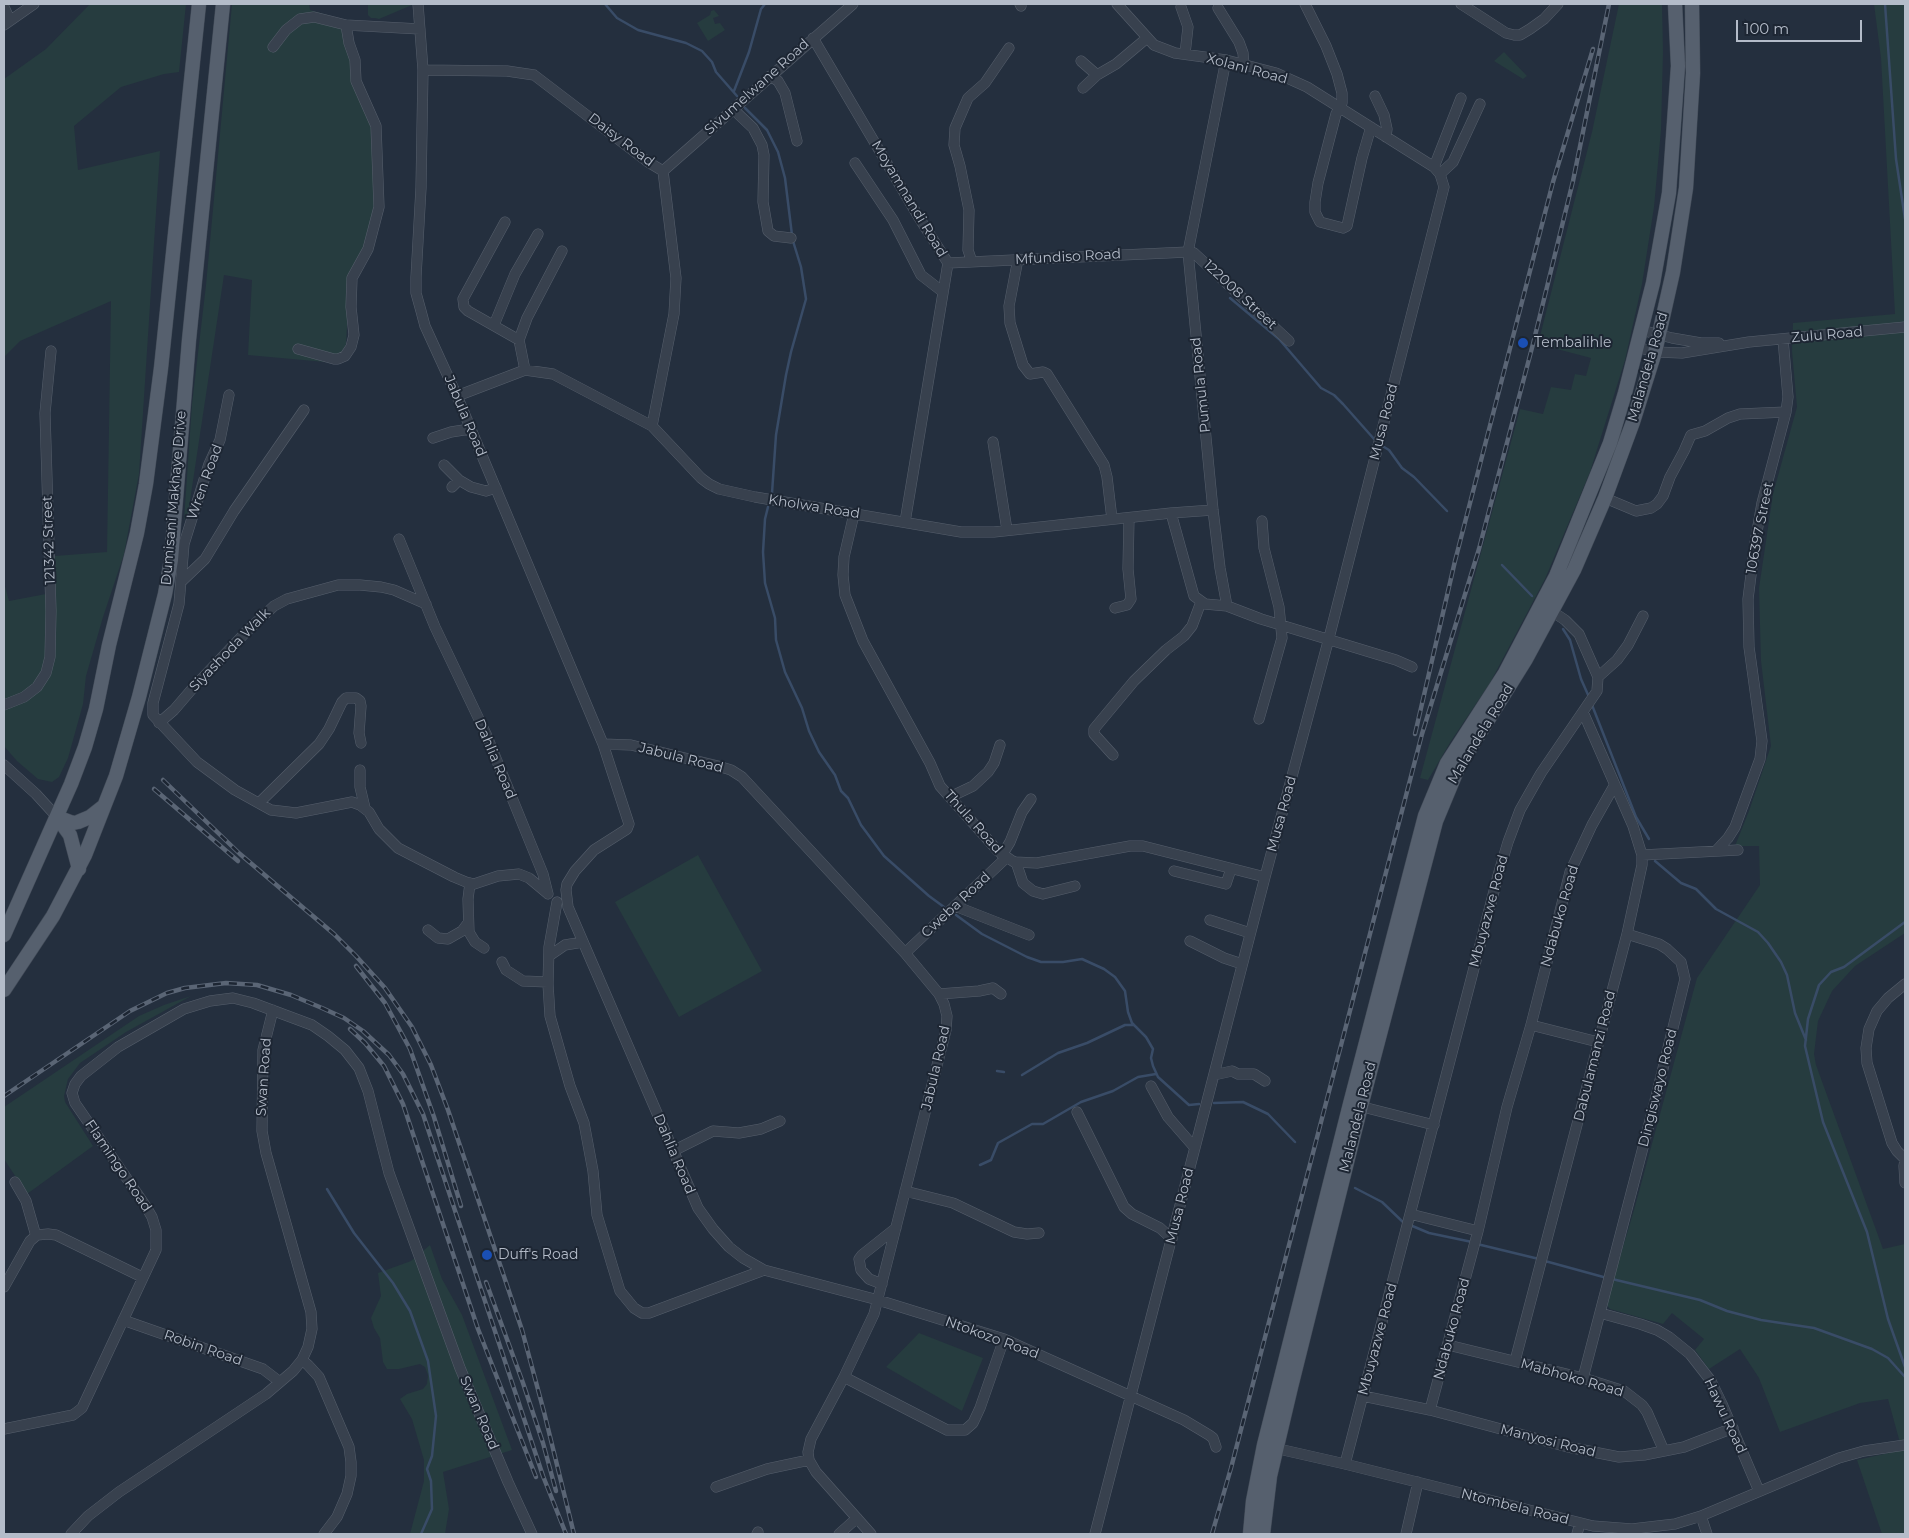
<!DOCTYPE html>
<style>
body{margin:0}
#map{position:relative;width:1909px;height:1538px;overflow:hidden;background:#242f3e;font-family:Montserrat,sans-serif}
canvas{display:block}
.frame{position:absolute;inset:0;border:5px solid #b4bcc9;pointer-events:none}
.scale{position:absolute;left:1736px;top:20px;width:126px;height:22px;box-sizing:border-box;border:2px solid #b4bcc9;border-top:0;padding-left:6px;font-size:15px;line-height:18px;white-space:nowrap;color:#b4bcc9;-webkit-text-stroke:4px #1d2633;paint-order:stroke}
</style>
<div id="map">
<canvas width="1909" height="1538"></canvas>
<div class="frame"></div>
<div class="scale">100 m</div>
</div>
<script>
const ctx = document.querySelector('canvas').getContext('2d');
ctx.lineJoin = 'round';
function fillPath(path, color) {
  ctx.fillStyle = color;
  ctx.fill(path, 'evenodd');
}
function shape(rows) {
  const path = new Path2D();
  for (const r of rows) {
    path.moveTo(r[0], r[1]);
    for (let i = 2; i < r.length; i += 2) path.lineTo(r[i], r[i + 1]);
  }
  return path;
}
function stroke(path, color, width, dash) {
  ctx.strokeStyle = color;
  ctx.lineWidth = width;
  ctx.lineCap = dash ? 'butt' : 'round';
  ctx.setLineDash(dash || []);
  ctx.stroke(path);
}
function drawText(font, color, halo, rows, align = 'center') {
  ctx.font = font + ' Montserrat,sans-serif';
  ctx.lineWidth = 4;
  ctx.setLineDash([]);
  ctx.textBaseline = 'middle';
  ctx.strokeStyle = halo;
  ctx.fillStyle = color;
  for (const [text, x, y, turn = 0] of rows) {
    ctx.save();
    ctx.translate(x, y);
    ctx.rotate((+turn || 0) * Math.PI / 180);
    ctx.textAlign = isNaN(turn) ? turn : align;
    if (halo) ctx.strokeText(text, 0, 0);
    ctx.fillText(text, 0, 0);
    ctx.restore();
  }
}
const green = shape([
 [90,4,186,4,179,72,164,74,121,87,74,126,78,170,160,151,139,474,124,554,103,617,86,676,83,704,68,758,59,777,52,782,38,779,17,761,4,746,4,583,9,601,46,594,55,556,107,552,111,301,20,341,4,357,4,79,46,49],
 [232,4,309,4,310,10,331,16,342,25,373,131,375,206,365,248,350,273,346,344,342,352,325,362,248,355,252,280,224,275,188,514,184,520,192,404,206,285],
 [368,4,412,4,412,5,379,19,375,18,371,18,368,15],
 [1619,4,1662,4,1663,52,1661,130,1654,207,1642,284,1625,360,1590,472,1545,579,1490,683,1451,741,1428,780,1420,778,1520,409,1543,414,1551,387,1571,390,1575,374,1586,376,1591,358,1538,344,1592,132],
 [1874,4,1905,4,1905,933,1855,966,1832,991,1818,1021,1814,1054,1816,1065,1883,1249,1905,1244,1905,1534,1882,1534,1857,1460,1902,1450,1888,1399,1860,1403,1780,1432,1759,1378,1740,1349,1709,1369,1695,1350,1704,1339,1672,1313,1663,1324,1610,1309,1606,1304,1634,1210,1697,978,1760,885,1759,846,1735,846,1749,811,1771,746,1761,661,1759,588,1773,494,1797,407,1792,351,1793,323,1895,314,1881,58],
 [714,10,719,16,713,18,715,24,720,23,725,30,708,41,697,23,710,15,711,11],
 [1504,52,1527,76,1523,79,1494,61],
 [698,855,762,971,679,1017,615,902],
 [191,996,126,1032,80,1063,68,1079,64,1096,65,1102,93,1146,27,1194,4,1159,4,1107,139,1016,164,1005],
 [430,1245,442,1279,462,1315,512,1450,443,1472,449,1509,445,1534,410,1534,424,1481,424,1460,412,1419,400,1399,407,1394,423,1389,427,1384,428,1375,425,1367,420,1364,399,1369,387,1369,383,1362,380,1338,374,1328,371,1318,381,1296,378,1273,411,1261],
 [919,1333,983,1358,962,1411,886,1367]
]);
const stream = shape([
 [605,4,617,18,638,30,686,43,702,51,712,62,716,72,737,96],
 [1885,4,1896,159,1905,219],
 [734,91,749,52,761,9,765,4],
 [745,108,767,130,778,152,785,178,792,235],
 [1230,298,1279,339,1321,388,1334,395,1343,404,1374,439],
 [1384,447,1389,450,1402,468,1414,477,1447,511],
 [772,493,776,435,786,375,791,352,806,299,801,267,793,241],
 [768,507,765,519,763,552,765,583,775,618,776,640,785,672,802,708,809,731,819,752,835,775,841,791,848,798,861,825,884,856,929,896,944,907],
 [1502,565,1532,596],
 [1563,629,1570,640,1581,679,1589,697],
 [1592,705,1636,817,1649,839],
 [1655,861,1681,883,1696,889,1716,909,1758,932,1768,943,1781,962,1787,975,1795,1013,1806,1040],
 [956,915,982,934,1027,957,1041,962,1063,962,1082,959,1104,969,1115,977,1125,991,1128,1012,1132,1023,1146,1037,1153,1049,1151,1058,1153,1066,1158,1077,1189,1105,1199,1104],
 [1905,922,1844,967,1831,972,1819,985,1808,1019,1805,1046,1823,1122,1867,1232,1888,1319,1905,1367],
 [997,1071,1004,1072],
 [1022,1075,1058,1053,1087,1043,1125,1025,1133,1025],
 [1214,1103,1243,1102,1268,1114,1295,1142],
 [980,1165,991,1160,998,1143,1032,1124,1043,1124,1081,1102,1113,1091,1138,1077,1156,1074],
 [1355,1188,1382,1202,1404,1223],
 [327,1189,354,1233,393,1283,410,1311,428,1361,436,1416,432,1456,427,1469,431,1481,432,1509,421,1534],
 [1410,1225,1429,1233,1472,1242],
 [1477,1244,1539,1259],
 [1545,1261,1607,1278],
 [1612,1279,1700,1300,1727,1311,1761,1320,1814,1328,1872,1349,1888,1358,1905,1377]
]);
const minor = shape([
 [418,4,423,70,421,188,416,277,416,293,421,311,425,326,457,396,603,744,631,745,718,766,731,770,742,777,905,953,939,994,944,1004,947,1016,946,1030,874,1314,844,1377,811,1439,808,1452,809,1460,816,1472,871,1534],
 [1020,4,1021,6],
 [1305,4,1326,46,1337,74,1342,93,1342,103,1336,114,1318,183,1315,202,1315,212,1320,222,1343,228,1347,226,1362,158,1371,127],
 [1461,4,1506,33,1514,35,1520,35,1530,29,1544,19,1558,4],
 [4,7,10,20],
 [1181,7,1188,27,1185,54],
 [1218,8,1239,42,1243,53,1244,65],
 [4,25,34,4],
 [813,38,918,216,948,263,905,522],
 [273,47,286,30,300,19,314,17,346,25,420,29],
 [1226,60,1188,252,1213,510,1220,568,1227,606,1261,619,1396,660,1412,667],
 [1081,61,1097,75],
 [423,70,507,71,534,75,648,162,663,171,676,278,674,314,652,426],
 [770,76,778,81,785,93,797,141],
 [1083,88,1097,75,1116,64,1147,38],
 [1375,96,1384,115,1387,129,1386,137],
 [733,109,753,128,762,145,764,155,763,202,768,231,774,236,791,238],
 [855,163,893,220,921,275,943,292],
 [1434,167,1461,98],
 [663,171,853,4],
 [1440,174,1453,162,1480,104],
 [505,222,463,299,464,307,468,311,519,340],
 [1018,259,1009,306,1010,323,1023,365,1030,374,1043,372,1047,374,1104,465,1107,477,1112,519],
 [972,262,968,250,969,210,960,166,954,145,955,128,968,98,985,83,1009,48],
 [948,263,1188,252,1194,253,1289,341],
 [494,325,515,274,538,234],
 [1641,330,1672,338,1701,343,1719,343],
 [1637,347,1655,352,1682,353,1749,342,1905,327],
 [298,349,334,359,338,359,345,356,351,347,354,335,351,307,352,278,368,249,379,207,376,126,356,81,355,60,349,43,346,25],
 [525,370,519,340,527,318,562,251],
 [229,395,220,440,209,464,184,544,179,604,153,703,153,715,197,762,235,790,271,810,296,813,352,802,360,805,369,812,379,829,398,848,454,877,466,882,474,884,498,876,519,874,529,878,547,893],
 [457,396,525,370,553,374,652,426,701,478,709,484,719,489,755,497,961,532,994,532,1171,513,1213,510],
 [433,438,451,432,470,429],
 [993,442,1007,530],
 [444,465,459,480,471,487,486,491,496,488],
 [452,487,459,480],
 [1605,498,1636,511,1651,508,1657,504,1663,496,1670,477,1684,451,1691,435,1705,431,1728,418,1740,414,1786,412],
 [1171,513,1194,596,1205,604,1227,606],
 [854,514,844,557,843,575,845,595,863,641,930,763,940,786,998,851,1014,862,1037,863,1130,846,1143,846,1265,877],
 [399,539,435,627,486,734,543,874,548,894],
 [181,582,205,559,234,511,304,410],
 [1115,608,1127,605,1131,599,1128,569,1129,518],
 [1598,677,1617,660,1628,645,1643,616],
 [4,705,24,697,37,687,46,673,50,657,51,611,45,413,51,351],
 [1259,719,1282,638,1279,607,1264,548,1262,521],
 [159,723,174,710,192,689,246,632,274,606,287,599,338,585,360,585,381,587,394,590,426,604],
 [603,744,629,824,627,829,594,850,575,871,567,884,566,890,568,907,698,1208,713,1229,729,1247,743,1258,764,1270,878,1300,1004,1339,1184,1420,1209,1435,1213,1438,1216,1447],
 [1113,755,1094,734,1094,729,1134,681,1166,650,1184,636,1192,626,1201,602],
 [4,765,36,794,57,817],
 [360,770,360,787,365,808],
 [950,797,973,786,988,772,994,763,1000,745],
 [259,803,319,744,329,729,342,702,346,698,356,698,360,701,361,706,359,733,361,743],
 [1716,851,1728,838,1735,827,1760,759,1762,741,1749,647,1748,599,1755,543,1762,503,1786,412,1788,397,1783,339],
 [1002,855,1010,842,1022,812,1031,799],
 [1642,855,1738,850],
 [1016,862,1023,883,1033,891,1043,894,1075,886],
 [1174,871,1226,884,1231,869],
 [470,883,468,899,469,932,475,942,484,948],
 [557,902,549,947,548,984,550,1016,570,1086,584,1123,593,1171,597,1215,620,1291,634,1308,642,1313,649,1313,764,1270],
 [955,906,1029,935],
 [1210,920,1250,933],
 [428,930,438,938,448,939,462,931,468,923],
 [1190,941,1224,958,1242,964],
 [905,953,1006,858],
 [549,956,565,945,583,942],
 [502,962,506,970,523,981,548,982],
 [1905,984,1888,998,1877,1011,1869,1029,1866,1048,1867,1063,1892,1143,1897,1151,1905,1159],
 [939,994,979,991,993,988,1001,994],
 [1531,1025,1598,1042],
 [1214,1075,1232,1071,1238,1074,1254,1074,1265,1081],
 [1151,1086,1168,1117,1195,1148],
 [1355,1105,1434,1125],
 [1077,1112,1124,1207,1132,1214,1160,1228,1172,1239],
 [673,1151,713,1131,739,1133,761,1129,780,1121],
 [1905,1159,1904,1166,1905,1183],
 [15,1182,26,1201,36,1236],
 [905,1191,953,1203,1014,1232,1027,1234,1039,1233],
 [1410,1214,1478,1231],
 [882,1284,869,1279,861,1270,859,1259,862,1255,896,1228],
 [4,1287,30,1241,37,1235,48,1234,56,1235,142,1277],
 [1600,1313,1640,1324,1657,1330,1669,1337,1690,1354,1711,1381,1722,1404,1759,1491],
 [123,1320,263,1369,280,1382],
 [1448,1345,1583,1378,1624,1391,1642,1405,1647,1412,1664,1451],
 [302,1360,308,1365,319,1377,349,1447,351,1462,351,1476,347,1494,337,1517,324,1534],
 [1515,1361,1627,934,1642,865,1642,855,1633,826,1583,712],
 [844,1377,947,1430,965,1430,973,1423,980,1408,1004,1339],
 [1583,1378,1653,1109,1685,979,1681,962,1667,949,1659,944,1627,934],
 [1363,1396,1430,1410,1568,1447,1619,1457,1644,1455,1684,1447,1733,1428],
 [1430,1410,1478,1231,1507,1107,1531,1025,1570,872,1592,825,1614,786],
 [4,1429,73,1415,82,1408,156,1250,156,1230,152,1217,145,1205,75,1103,72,1093,75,1084,81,1076,118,1047,184,1009,210,1001,233,998,253,1003,312,1025,328,1036,345,1050,359,1068,368,1091,389,1173,460,1368,508,1482,532,1534],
 [1270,1447,1345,1464,1593,1526,1632,1529,1675,1524,1701,1516,1839,1458,1864,1451,1905,1445],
 [1345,1464,1499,872,1508,842,1520,810,1541,773,1597,691,1598,677,1579,634,1565,620,1547,608],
 [716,1487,767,1469,809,1460],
 [1701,1516,1707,1534],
 [71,1534,88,1516,119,1492,266,1394,293,1371,302,1360,308,1347,312,1329,311,1312,266,1153,262,1131,263,1050,273,1010],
 [757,1534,758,1532],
 [839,1534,857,1518],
 [1095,1534,1265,877,1329,638,1444,187,1440,174,1434,167,1307,87,1276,73,1226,60,1175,53,1154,45,1117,4],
 [1406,1534,1418,1482],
 [1577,1534,1580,1523]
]);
const major = shape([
 [57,817,70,835,79,869],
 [57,817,73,823,78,822,90,817,104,806],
 [4,935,71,784,85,747,96,709,109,645,137,533,146,484,161,368,199,4],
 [4,990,53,916,85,855,116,776,139,697,165,594,171,560,189,340,223,4],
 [1250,1534,1253,1501,1264,1445,1350,1104,1425,816,1447,763,1505,673,1556,576,1610,443,1625,393,1653,283,1669,193,1678,66,1675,4],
 [1263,1534,1270,1476,1291,1387,1361,1106,1436,821,1458,768,1526,659,1574,570,1605,498,1633,422,1655,352,1673,272,1686,188,1693,73,1692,4]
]);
const rail = shape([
 [1415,734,1455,561,1553,182,1593,49],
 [163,780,240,854,334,934,356,956,385,988,412,1027,431,1065,448,1110,522,1330,544,1412,574,1534],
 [154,789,238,861],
 [356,966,385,1003,410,1049,434,1117,461,1206],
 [350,1029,365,1043,384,1066,403,1104,478,1329,536,1477],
 [4,1096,130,1011,167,993,185,988,226,983,257,985,291,995,322,1008,344,1018,363,1031,389,1055,403,1074,423,1114,543,1476,566,1534],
 [486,1282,523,1383,543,1443,556,1491],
 [1212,1534,1231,1468,1422,734,1479,549,1533,344,1573,181,1609,4]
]);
const markers = [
 [1523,343,6,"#1a4fb4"],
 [487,1255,6,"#1a4fb4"]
];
const streetNames = [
 ["Xolani Road",1247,69,15],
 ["Sivumelwane Road",757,87,-42],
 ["Daisy Road",621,140,37],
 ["Moyamnandi Road",909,199,59],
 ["Mfundiso Road",1068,257,-3],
 ["122008 Street",1240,295,43],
 ["Zulu Road",1827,335,-5],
 ["Malandela Road",1648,367,-74],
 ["Pumula Road",1201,385,-96],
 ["Jabula Road",465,416,67],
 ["Musa Road",1384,422,-76],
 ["Wren Road",205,482,-70],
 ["Dumisani Makhaye Drive",174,498,-85],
 ["Kholwa Road",814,507,9],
 ["106397 Street",1760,528,-79],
 ["121342 Street",49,540,-92],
 ["Siyashoda Walk",230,650,-46],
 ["Malandela Road",1481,734,-59],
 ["Jabula Road",681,758,14],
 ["Dahlia Road",495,759,67],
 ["Musa Road",1282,814,-75],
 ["Thula Road",973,822,48],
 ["Cweba Road",956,905,-43],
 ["Mbuyazwe Road",1489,911,-75],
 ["Ndabuko Road",1560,916,-74],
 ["Dabulamanzi Road",1595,1056,-76],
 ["Jabula Road",936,1068,-77],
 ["Swan Road",264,1077,-86],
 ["Dingiswayo Road",1658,1088,-76],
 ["Malandela Road",1358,1117,-76],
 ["Dahlia Road",674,1154,67],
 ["Flamingo Road",118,1166,56],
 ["Musa Road",1180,1206,-76],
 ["Ndabuko Road",1452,1329,-75],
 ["Ntokozo Road",992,1338,20],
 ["Mbuyazwe Road",1378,1339,-75],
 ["Robin Road",203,1348,19],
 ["Mabhoko Road",1572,1378,16],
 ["Swan Road",479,1413,67],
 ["Hawu Road",1725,1416,65],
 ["Manyosi Road",1548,1441,14],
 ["Ntombela Road",1515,1507,14]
];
const poiNames = [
 ["Tembalihle",1534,343],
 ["Duff's Road",498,1255]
];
fillPath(green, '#263c3f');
stroke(stream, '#394c67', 2.5);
stroke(minor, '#565f6c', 11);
stroke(major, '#414a57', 15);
stroke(minor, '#38414e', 10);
stroke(major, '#56606e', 14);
stroke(rail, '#5a6575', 4.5);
stroke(rail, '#1d2633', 2.5, [8]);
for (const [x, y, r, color] of markers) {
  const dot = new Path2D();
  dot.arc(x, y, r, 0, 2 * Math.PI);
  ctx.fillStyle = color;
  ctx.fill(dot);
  stroke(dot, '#1d2633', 2);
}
drawText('14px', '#b4bcc9', '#1d2633', streetNames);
drawText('14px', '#b4bcc9', '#1d2633', poiNames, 'left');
</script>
